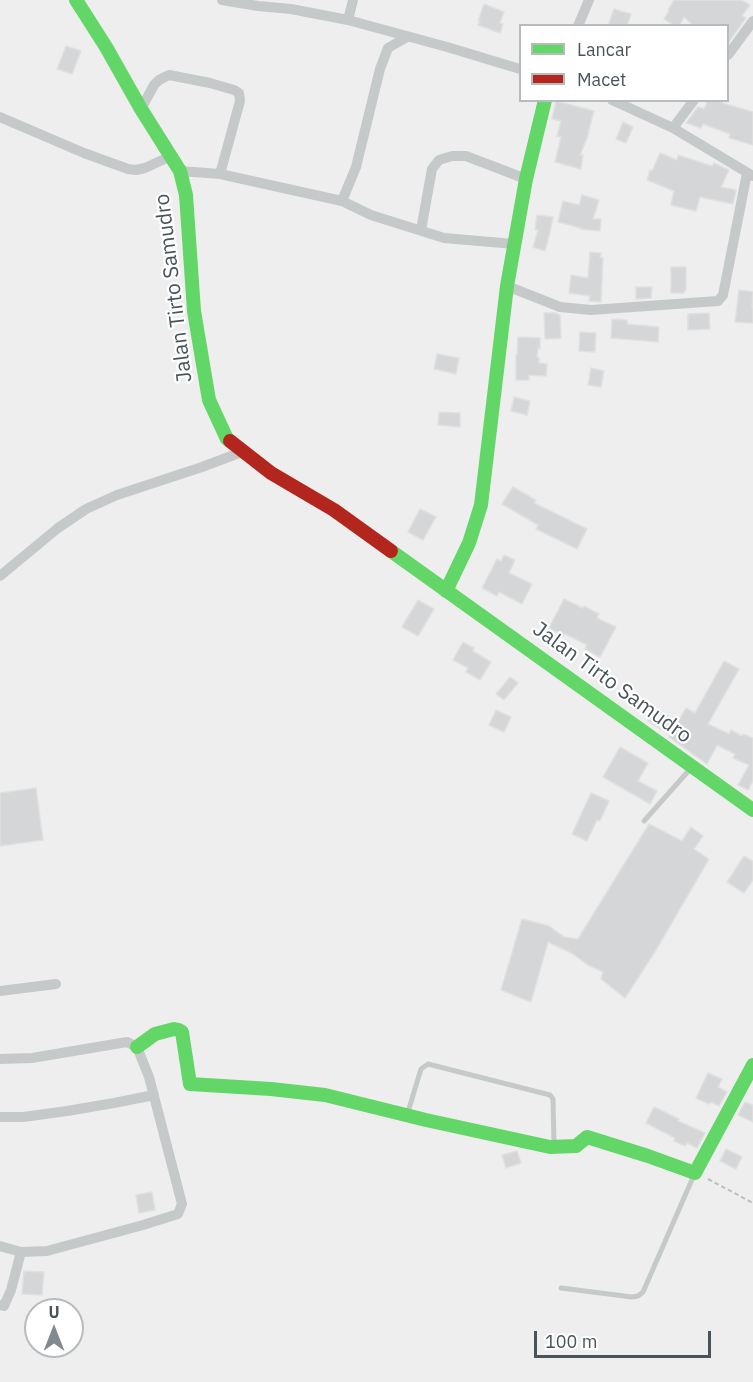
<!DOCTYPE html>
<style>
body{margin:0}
#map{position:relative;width:753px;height:1382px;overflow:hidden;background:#efeeee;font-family:"IBM Plex Sans",sans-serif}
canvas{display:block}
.legend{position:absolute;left:519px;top:24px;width:210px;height:78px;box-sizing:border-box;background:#fff;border:2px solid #b6bbbd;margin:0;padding:8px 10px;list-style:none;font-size:18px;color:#485459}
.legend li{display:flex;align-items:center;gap:12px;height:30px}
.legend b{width:30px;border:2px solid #b6bbbd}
.north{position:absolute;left:24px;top:1298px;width:60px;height:60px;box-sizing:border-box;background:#fff;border:2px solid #b6bbbd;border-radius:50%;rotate:0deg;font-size:16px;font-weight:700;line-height:24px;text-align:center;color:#485459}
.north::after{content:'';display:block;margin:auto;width:21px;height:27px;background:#828a8d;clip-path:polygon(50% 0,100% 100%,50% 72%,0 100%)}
.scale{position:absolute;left:534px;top:1331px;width:177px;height:27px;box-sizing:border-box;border:3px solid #485459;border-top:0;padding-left:8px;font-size:18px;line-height:21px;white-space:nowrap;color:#485459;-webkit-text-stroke:4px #fff;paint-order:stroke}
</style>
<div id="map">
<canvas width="753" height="1382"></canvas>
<ul class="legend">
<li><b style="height:8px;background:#63d668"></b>Lancar</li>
<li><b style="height:8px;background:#b3261e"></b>Macet</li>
</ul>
<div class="north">U</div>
<div class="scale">100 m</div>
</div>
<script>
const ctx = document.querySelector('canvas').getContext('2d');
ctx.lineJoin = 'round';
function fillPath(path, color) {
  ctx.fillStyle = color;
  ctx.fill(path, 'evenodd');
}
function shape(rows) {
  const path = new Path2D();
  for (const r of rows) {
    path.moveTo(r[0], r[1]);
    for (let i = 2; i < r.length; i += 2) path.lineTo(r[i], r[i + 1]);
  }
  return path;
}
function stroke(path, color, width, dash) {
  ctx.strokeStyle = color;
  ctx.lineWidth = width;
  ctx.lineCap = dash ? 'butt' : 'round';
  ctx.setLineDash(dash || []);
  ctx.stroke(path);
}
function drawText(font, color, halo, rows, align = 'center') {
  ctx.font = font + ' "IBM Plex Sans",sans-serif';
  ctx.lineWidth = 4.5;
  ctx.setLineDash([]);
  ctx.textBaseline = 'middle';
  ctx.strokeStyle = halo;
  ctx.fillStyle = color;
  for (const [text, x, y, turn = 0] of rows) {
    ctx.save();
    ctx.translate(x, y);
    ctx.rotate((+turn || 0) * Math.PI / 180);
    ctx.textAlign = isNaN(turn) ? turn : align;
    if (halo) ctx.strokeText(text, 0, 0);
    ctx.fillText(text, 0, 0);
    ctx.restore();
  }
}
const building = shape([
 [674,0,742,0,750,5,742,16,746,18,728,43,728,26,694,26,684,17,679,26,675,26,664,19,669,11,668,10,674,0],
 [484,4,504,12,500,23,503,24,500,33,478,25,480,21,478,21,484,4],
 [614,9,631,14,627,26,608,26,614,9],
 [66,46,81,51,72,74,57,69,66,46],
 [708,100,723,100,722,103,753,112,753,145,729,138,730,134,703,124,701,128,686,123,698,107,704,109,708,100],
 [556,101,594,111,588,133,589,133,580,155,583,155,581,169,555,162,561,137,557,136,561,121,552,119,556,101],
 [623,122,633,127,626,143,616,139,623,122],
 [660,153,677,160,678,155,712,166,714,163,729,170,721,187,736,190,733,204,700,197,696,211,671,205,674,191,647,180,650,170,652,171,660,153],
 [582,195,599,200,593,219,601,219,600,231,580,229,581,228,558,222,563,201,579,205,582,195],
 [537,215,553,217,550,232,545,251,533,247,538,230,535,230,537,215],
 [590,252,601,253,600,257,603,258,601,302,589,301,590,296,569,293,571,275,588,278,590,252],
 [671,267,686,267,686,289,684,293,671,293,671,267],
 [636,287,652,287,651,298,636,299,636,287],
 [739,290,753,292,752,308,753,308,753,323,735,322,739,290],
 [544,313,555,313,560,315,561,338,545,339,544,313],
 [709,313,710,329,688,330,688,314,709,313],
 [612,319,627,320,627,324,659,327,658,342,611,338,612,319],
 [580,332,596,333,595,352,579,351,580,332],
 [518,337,540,338,540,349,538,348,537,357,539,358,539,363,547,364,546,376,529,375,529,380,516,380,516,355,517,355,518,337],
 [437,354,459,358,456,374,434,369,437,354],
 [591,368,604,371,601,387,588,385,591,368],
 [514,397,530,401,527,415,511,411,514,397],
 [439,412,460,413,460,427,438,425,439,412],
 [513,487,536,500,534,503,587,529,577,549,536,529,538,525,502,504,513,487],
 [420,509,436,517,423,540,408,532,420,509],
 [504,555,515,560,509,573,532,584,522,604,499,592,497,596,482,588,497,559,501,561,504,555],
 [564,599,583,608,584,606,599,614,597,618,616,627,600,657,585,649,587,645,565,634,564,636,549,628,564,599],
 [418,600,434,609,418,636,402,627,418,600],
 [463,642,474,648,473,651,491,662,480,680,466,672,468,668,453,660,463,642],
 [724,661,739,669,708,724,729,734,731,730,742,736,743,734,753,738,753,781,748,790,738,785,749,765,733,758,735,754,717,745,707,764,669,737,670,735,648,721,657,709,678,722,686,708,695,713,724,661],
 [510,677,518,683,504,700,496,694,510,677],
 [496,710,511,717,504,732,489,725,496,710],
 [620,747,648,763,638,781,657,791,650,804,603,777,620,747],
 [36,788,43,840,0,846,0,793,36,788],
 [591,793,609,801,600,821,597,820,587,841,572,834,591,793],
 [649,824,682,841,691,827,703,836,694,849,709,859,656,950,625,998,601,979,603,972,588,965,573,954,548,942,531,1002,501,990,522,919,549,926,564,937,578,939,649,824],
 [744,856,753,861,753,880,744,893,727,882,744,856],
 [708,1073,722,1079,718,1087,727,1092,719,1106,711,1102,709,1104,696,1098,708,1073],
 [745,1102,753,1105,753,1122,738,1115,745,1102],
 [654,1107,679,1119,678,1121,705,1133,697,1148,687,1143,685,1146,674,1141,675,1138,646,1123,654,1107],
 [726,1149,742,1157,736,1169,720,1161,726,1149],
 [517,1151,521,1163,506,1168,502,1155,517,1151],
 [152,1192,155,1210,139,1213,136,1195,152,1192],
 [24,1271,44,1272,42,1295,22,1294,24,1271]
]);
const path = shape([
 [708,1179,753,1203]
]);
const lane = shape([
 [644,821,691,768],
 [408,1112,421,1069,428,1064,550,1095,553,1099,554,1145],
 [561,1288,632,1297,638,1296,643,1292,694,1175]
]);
const street = shape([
 [222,0,258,6,291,9,348,20,447,47,520,69],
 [348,20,353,0],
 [578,26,589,0],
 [728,55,753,21],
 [612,100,673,128,753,176],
 [141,109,154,85,159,80,169,75,210,83,234,90,239,93,240,101,220,174],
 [0,117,84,153,128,169,136,170,145,168,171,156],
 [673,128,694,100],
 [180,171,220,174,342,201,356,167,380,69,388,48,407,37],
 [342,201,371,215,444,238,514,244],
 [421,230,432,169,439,160,452,156,466,156,526,179],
 [507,286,560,307,591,310,718,301,723,295,747,173],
 [0,576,58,528,86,509,117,495,202,467,242,452],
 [0,991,56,984],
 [0,1059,32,1058,127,1042,137,1047,149,1077,182,1204,178,1214,143,1225,47,1251,21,1252,0,1246],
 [0,1117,23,1117,67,1111,114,1103,154,1095],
 [0,1305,4,1306,11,1290,21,1252]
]);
const fast = shape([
 [76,0,106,47,141,109,180,171,186,195,194,311,209,400,227,439,230,441],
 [391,551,753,810],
 [446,591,469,543,481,505,507,286,526,179,545,100],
 [137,1047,155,1034,174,1029,179,1030,182,1032,190,1084,271,1089,325,1095,426,1120,550,1147,576,1146,587,1137,648,1156,695,1173,753,1065]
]);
const jam = shape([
 [230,441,271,473,334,510,391,551]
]);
const streetNames = [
 ["Jalan Tirto Samudro",174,288,-97],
 ["Jalan Tirto Samudro",612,683,36]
];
fillPath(building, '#d5d6d7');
stroke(building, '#e0e0e1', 1.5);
stroke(path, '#b7c1bc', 2, [4.5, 3]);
stroke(lane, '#c6c9ca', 5);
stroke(street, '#c6c9ca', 10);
stroke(fast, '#63d668', 14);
stroke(jam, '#b3261e', 14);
drawText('21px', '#485459', '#fff', streetNames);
</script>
